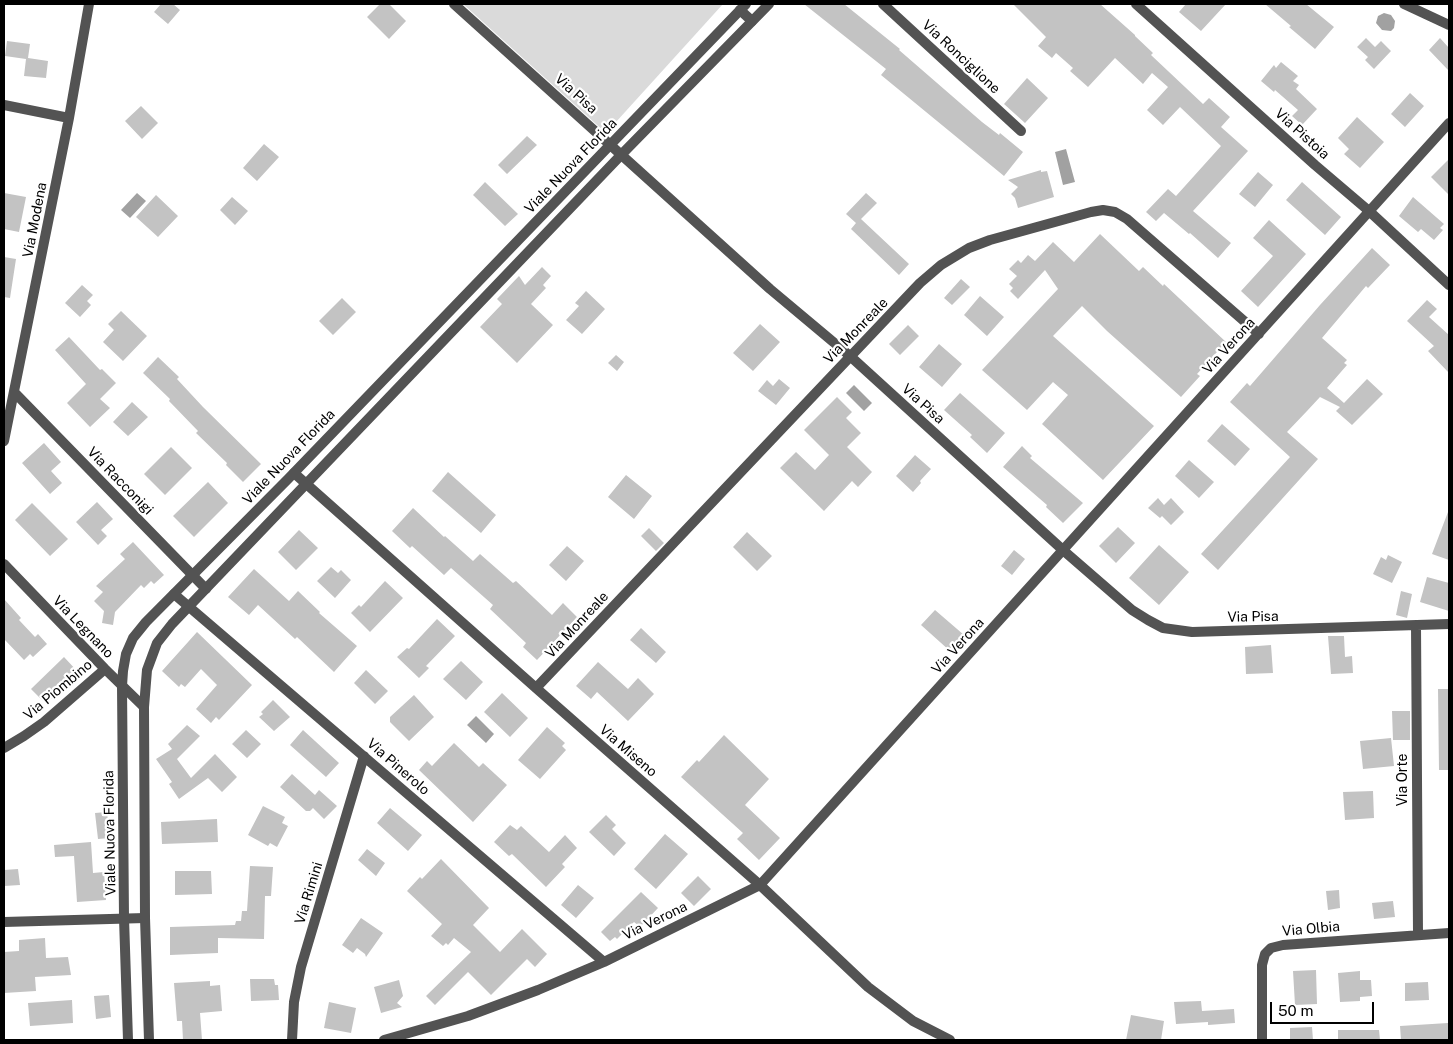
<!DOCTYPE html>
<style>
body{margin:0}
#map{position:relative;width:1453px;height:1044px;overflow:hidden;background:#fff;font-family:"Public Sans",sans-serif}
canvas{display:block}
.frame{position:absolute;inset:0;border:5px solid #000;pointer-events:none}
.scale{position:absolute;left:1270px;top:1002px;width:104px;height:22px;box-sizing:border-box;border:2px solid #000;border-top:0;padding-left:6px;font-size:15px;line-height:18px;white-space:nowrap;color:#000;-webkit-text-stroke:4px #fff;paint-order:stroke}
</style>
<div id="map">
<canvas width="1453" height="1044"></canvas>
<div class="frame"></div>
<div class="scale">50 m</div>
</div>
<script>
const ctx = document.querySelector('canvas').getContext('2d');
ctx.lineJoin = 'round';
function fillPath(path, color) {
  ctx.fillStyle = color;
  ctx.fill(path, 'evenodd');
}
function shape(rows) {
  const path = new Path2D();
  for (const r of rows) {
    path.moveTo(r[0], r[1]);
    for (let i = 2; i < r.length; i += 2) path.lineTo(r[i], r[i + 1]);
  }
  return path;
}
function stroke(path, color, width, dash) {
  ctx.strokeStyle = color;
  ctx.lineWidth = width;
  ctx.lineCap = dash ? 'butt' : 'round';
  ctx.setLineDash(dash || []);
  ctx.stroke(path);
}
function drawText(font, color, halo, rows, align = 'center') {
  ctx.font = font + ' "Public Sans",sans-serif';
  ctx.lineWidth = 4.5;
  ctx.setLineDash([]);
  ctx.textBaseline = 'middle';
  ctx.strokeStyle = halo;
  ctx.fillStyle = color;
  for (const [text, x, y, turn = 0] of rows) {
    ctx.save();
    ctx.translate(x, y);
    ctx.rotate((+turn || 0) * Math.PI / 180);
    ctx.textAlign = isNaN(turn) ? turn : align;
    if (halo) ctx.strokeText(text, 0, 0);
    ctx.fillText(text, 0, 0);
    ctx.restore();
  }
}
const green = shape([
 [463,4,723,4,606,133]
]);
const water = shape([
 [1384,13,1391,15,1395,21,1394,28,1391,31,1382,30,1376,23,1378,16],
 [1066,149,1075,182,1063,185,1055,152],
 [137,193,146,201,130,218,121,210],
 [854,385,872,403,864,411,846,393],
 [476,716,494,734,486,743,467,725]
]);
const building = shape([
 [161,4,173,4,180,10,168,24,154,12],
 [380,4,389,4,406,21,389,39,367,17],
 [804,4,844,4,900,49,899,50,982,122,999,135,1000,133,1023,152,1004,176,881,75,886,69],
 [1013,4,1100,4,1135,35,1135,36,1153,53,1151,55,1203,104,1209,98,1230,117,1221,127,1248,151,1193,211,1231,243,1218,258,1190,233,1189,234,1164,213,1156,221,1146,212,1168,189,1176,196,1221,146,1180,107,1163,125,1147,110,1168,87,1152,73,1143,84,1115,58,1088,87,1070,71,1073,68,1056,53,1052,58,1038,46,1046,37],
 [1186,4,1226,4,1201,31,1179,12],
 [1265,4,1306,4,1334,27,1315,49,1289,27,1291,26],
 [1366,38,1375,47,1381,41,1391,51,1374,69,1365,60,1368,57,1357,47],
 [1440,38,1449,48,1449,71,1429,50],
 [7,41,30,44,28,58,48,61,46,78,24,76,26,59,5,56],
 [1281,62,1298,76,1293,81,1299,85,1296,89,1317,109,1302,125,1292,116,1298,110,1275,90,1274,92,1261,81,1274,65,1276,68],
 [1027,78,1048,98,1025,123,1004,104],
 [1410,93,1424,106,1405,127,1391,114],
 [141,106,158,123,142,139,125,121],
 [1357,117,1384,142,1360,168,1344,154,1349,149,1338,138],
 [527,136,537,145,507,174,498,165],
 [264,144,279,157,257,181,243,168],
 [1449,159,1449,195,1431,177],
 [1041,170,1041,172,1047,171,1054,197,1018,208,1015,198,1011,194,1018,187,1008,180],
 [1258,172,1273,185,1255,207,1239,194],
 [485,182,518,214,505,226,473,195],
 [1302,182,1341,217,1325,235,1286,200],
 [4,193,26,197,19,232,4,229],
 [866,193,877,203,861,219,909,264,899,275,851,229,856,223,846,214],
 [156,195,178,216,158,237,136,217],
 [232,197,248,211,235,225,220,210],
 [1413,197,1444,224,1440,228,1443,230,1434,240,1421,229,1418,232,1399,216],
 [1269,220,1306,254,1258,307,1241,291,1273,256,1253,238],
 [1100,234,1139,271,1143,267,1163,286,1164,284,1226,342,1197,374,1200,376,1181,397,1107,331,1082,306,1053,336,1154,426,1103,480,1042,424,1068,395,1053,382,1027,410,982,370,1058,289,1045,270,1018,299,1010,291,1013,288,1009,284,1017,276,1009,269,1018,260,1021,263,1028,255,1035,261,1053,242,1074,262],
 [1372,248,1390,265,1368,288,1366,286,1322,338,1347,360,1344,363,1347,365,1327,388,1344,403,1367,379,1383,394,1352,425,1336,411,1340,407,1320,397,1307,411,1287,432,1318,459,1218,570,1201,554,1290,457,1230,402,1247,383,1250,386,1320,305],
 [4,257,16,259,10,298,4,297],
 [542,267,551,276,543,285,546,288,531,304,553,325,517,363,480,327,502,304,497,299,519,276,525,285],
 [961,279,970,287,952,305,944,298],
 [82,285,93,295,87,301,91,305,80,317,65,303],
 [586,291,605,309,582,334,566,320,579,306,575,303],
 [980,296,1004,317,987,336,964,315],
 [342,298,356,312,333,335,319,321],
 [1427,300,1437,309,1429,317,1449,335,1449,373,1428,351,1434,346,1407,321],
 [121,311,147,336,123,361,103,342,114,330,108,324],
 [760,324,780,342,753,371,733,353],
 [908,325,919,336,900,355,889,344],
 [69,337,100,370,102,369,116,383,100,399,110,408,90,427,67,403,86,384,55,350],
 [939,344,962,364,942,387,919,367],
 [616,355,624,362,617,371,608,363],
 [158,357,179,377,177,379,203,407,261,464,243,482,226,465,227,463,196,433,198,431,169,401,170,399,143,373],
 [779,379,790,388,776,405,758,391,767,380,773,386],
 [960,393,1005,433,987,453,970,437,972,435,944,410],
 [837,397,852,412,846,418,861,433,847,447,872,472,858,487,852,481,824,511,780,468,796,452,815,470,829,455,804,430],
 [132,402,148,417,128,436,113,422],
 [1222,424,1250,449,1235,466,1207,441],
 [44,443,61,462,51,471,62,483,50,494,22,463],
 [1022,446,1032,456,1030,458,1083,503,1063,523,1046,507,1047,505,1003,467],
 [171,447,192,468,165,495,144,474],
 [915,455,931,469,920,481,921,483,913,492,896,476],
 [1189,460,1214,482,1199,498,1175,476],
 [448,472,496,515,481,533,432,491],
 [626,475,652,496,634,519,608,497],
 [208,482,228,503,194,537,173,516],
 [1158,498,1164,505,1171,498,1184,512,1171,525,1162,516,1160,518,1148,508],
 [97,502,113,519,101,530,107,536,98,545,76,522],
 [32,503,68,539,50,556,15,520],
 [413,508,444,537,445,536,473,561,480,554,513,583,516,581,552,615,563,603,577,617,537,660,523,647,526,643,490,609,493,605,451,568,444,575,412,546,410,548,392,531],
 [1448,512,1449,512,1449,560,1432,554],
 [1118,527,1135,543,1116,563,1099,546],
 [649,528,664,543,656,551,641,536],
 [299,530,318,548,296,570,278,552],
 [747,532,772,556,757,571,733,547],
 [133,542,164,575,154,584,151,581,144,588,141,585,115,612,113,625,102,623,104,611,94,601,103,592,96,586,125,559,120,554],
 [1159,545,1189,572,1159,605,1129,578],
 [567,546,584,561,566,581,549,565],
 [1014,550,1025,559,1012,575,1001,566],
 [1388,555,1402,562,1392,583,1373,574,1381,557,1386,560],
 [331,567,338,573,341,570,351,580,335,598,317,581],
 [254,569,289,601,298,591,320,612,319,613,357,646,334,672,297,637,295,639,258,605,249,615,228,597],
 [1427,577,1449,583,1449,611,1420,602],
 [385,581,403,598,370,632,351,613,359,605,361,607],
 [1401,591,1412,594,1407,618,1396,615],
 [4,599,21,618,19,620,35,637,38,634,47,644,33,657,30,654,24,660,4,639],
 [935,610,964,635,950,651,921,625],
 [437,619,455,636,426,666,429,668,419,678,397,657,407,648,409,649],
 [641,628,666,652,656,663,630,640],
 [197,632,252,685,219,720,216,717,211,723,196,709,217,685,201,669,185,687,181,684,179,687,162,671],
 [1328,636,1344,636,1345,657,1352,656,1353,673,1331,674],
 [1271,645,1273,673,1246,674,1245,647],
 [64,657,78,672,46,704,31,689],
 [461,661,483,682,466,700,443,679],
 [598,662,628,689,638,678,654,694,628,721,597,692,591,699,576,686],
 [366,670,388,691,375,704,354,683],
 [1438,689,1449,689,1449,770,1439,770],
 [502,693,528,718,510,737,484,712],
 [414,695,434,717,409,741,390,722,390,717],
 [273,700,290,717,274,731,259,717,263,714,261,712],
 [1392,711,1410,711,1410,740,1393,740],
 [187,725,200,736,177,759,191,778,215,754,237,777,222,792,208,778,179,799,169,784,172,782,156,759,172,749,168,744],
 [547,727,565,743,562,746,566,750,540,779,518,760],
 [246,730,261,744,247,758,232,744],
 [303,730,339,763,326,777,290,745],
 [724,735,769,779,745,805,780,838,759,860,737,839,743,833,681,777,697,760,699,762],
 [1391,738,1394,766,1363,769,1360,741],
 [454,743,479,767,483,763,507,785,473,822,419,770,427,761,432,766],
 [292,774,315,795,319,790,337,806,324,819,313,808,310,811,306,811,280,787],
 [1373,791,1374,818,1345,820,1343,792],
 [263,806,285,817,282,823,288,826,277,847,270,843,268,846,248,835],
 [390,808,422,835,408,851,377,823],
 [107,812,110,838,98,839,95,813],
 [606,815,616,825,612,829,626,843,614,856,589,832],
 [217,819,218,842,162,844,161,822],
 [510,825,517,830,521,826,549,852,565,835,577,848,562,864,565,867,546,887,512,854,509,856,494,842],
 [665,834,688,854,656,889,634,869],
 [91,842,93,873,104,872,106,900,77,902,74,856,55,857,54,845],
 [367,849,385,863,376,876,358,860],
 [441,859,489,908,473,925,500,952,522,929,547,954,535,967,527,959,491,995,468,972,435,1005,426,996,471,952,454,938,448,945,446,943,443,946,431,936,442,924,407,891,420,877,422,879],
 [250,866,273,867,271,896,265,896,264,939,218,938,218,953,170,955,170,927,235,925,236,921,241,921,242,911,247,911],
 [18,869,20,885,4,886,4,870],
 [175,871,211,871,212,894,175,895],
 [698,876,711,889,694,906,681,893],
 [578,885,594,898,576,918,561,905],
 [1339,890,1340,908,1328,910,1326,891],
 [641,892,658,908,640,927,634,922,617,939,615,937,610,941,601,932],
 [1393,901,1395,917,1374,919,1372,903],
 [361,918,383,933,366,957,365,954,357,948,353,953,342,945],
 [45,938,46,958,68,957,71,975,35,977,36,991,4,993,4,952,19,951,19,940],
 [1316,970,1317,1004,1295,1005,1293,971],
 [1360,971,1360,980,1371,980,1372,996,1360,997,1360,1001,1340,1002,1338,973],
 [250,979,274,979,275,985,278,985,279,1000,251,1001],
 [399,980,403,996,397,1003,402,1007,381,1013,374,987],
 [210,981,210,986,220,985,222,1011,200,1013,202,1040,183,1040,182,1021,177,1021,174,983],
 [1428,982,1429,1000,1405,1001,1405,983],
 [109,995,111,1017,96,1019,94,996],
 [72,1000,73,1023,30,1026,28,1003],
 [1201,1001,1202,1011,1234,1009,1235,1023,1208,1025,1208,1022,1176,1024,1174,1002],
 [329,1002,356,1008,351,1033,324,1028],
 [1131,1015,1164,1021,1161,1040,1126,1040],
 [1448,1023,1449,1040,1401,1040,1400,1026],
 [1312,1027,1313,1040,1290,1040,1290,1028],
 [1338,1030,1379,1030,1380,1040,1338,1040]
]);
const minor = shape([
 [454,4,770,289,850,356,1064,551,1132,610,1148,620,1163,628,1192,632,1449,624],
 [883,4,1021,131],
 [1136,4,1315,165,1369,211,1449,285],
 [1404,4,1449,25],
 [740,10,752,21],
 [4,105,69,118],
 [14,392,206,589],
 [4,441,69,118,89,4],
 [294,473,536,688,760,885,868,987,913,1021,950,1040],
 [4,564,105,669,144,707],
 [174,594,604,962],
 [1416,625,1418,934],
 [536,688,920,283,941,265,969,248,990,240,1091,212,1103,210,1115,212,1127,219,1259,334],
 [4,748,24,736,44,722,105,669],
 [4,922,145,918],
 [292,1040,294,1002,301,967,364,756],
 [384,1040,468,1016,538,990,604,962,760,885,1449,123],
 [1262,1040,1262,965,1265,954,1271,948,1283,945,1449,933]
]);
const tertiary = shape([
 [128,1040,124,918,122,686,123,671,126,654,133,638,146,622,288,479,746,4],
 [149,1040,145,918,144,707,147,670,157,643,172,624,622,154,769,4]
]);
const streetNames = [
 ["Via Ronciglione",961,57,43],
 ["Via Pisa",576,94,42],
 ["Via Pistoia",1302,134,42],
 ["Viale Nuova Florida",571,166,-46],
 ["Via Modena",35,220,-79],
 ["Via Monreale",856,331,-46],
 ["Via Verona",1229,346,-48],
 ["Via Pisa",923,404,42],
 ["Viale Nuova Florida",289,457,-46],
 ["Via Racconigi",120,481,46],
 ["Via Pisa",1253,617,-1],
 ["Via Monreale",577,625,-47],
 ["Via Legnano",83,627,46],
 ["Via Verona",958,646,-48],
 ["Via Piombino",58,690,-40],
 ["Via Miseno",628,751,41],
 ["Via Pinerolo",398,767,41],
 ["Via Orte",1403,780,-90],
 ["Viale Nuova Florida",110,833,-91],
 ["Via Rimini",309,893,-73],
 ["Via Verona",655,921,-26],
 ["Via Olbia",1311,929,-5]
];
fillPath(green, '#dadada');
fillPath(water, '#a1a1a1');
fillPath(building, '#c3c3c3');
stroke(minor, '#535353', 10);
stroke(tertiary, '#535353', 10);
drawText('14px', '#000', '#fff', streetNames);
</script>
